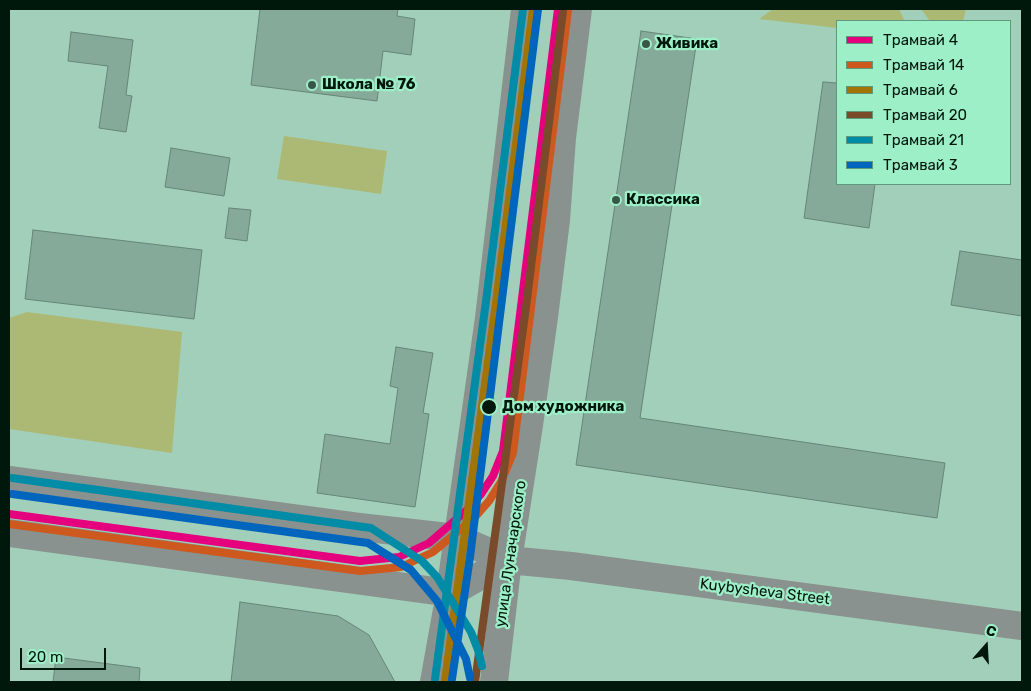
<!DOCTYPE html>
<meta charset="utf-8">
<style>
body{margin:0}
#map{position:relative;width:1031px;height:691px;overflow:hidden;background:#a2cfb9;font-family:Rubik,sans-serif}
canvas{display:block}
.frame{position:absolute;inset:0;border:10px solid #00170c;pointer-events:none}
.legend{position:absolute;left:836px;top:20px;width:175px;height:165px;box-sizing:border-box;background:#9cefc7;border:1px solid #5e997c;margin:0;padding:6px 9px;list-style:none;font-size:15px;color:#00170c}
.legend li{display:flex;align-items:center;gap:10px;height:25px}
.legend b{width:25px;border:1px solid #5e997c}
.north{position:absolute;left:961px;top:621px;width:50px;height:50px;-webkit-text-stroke:4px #9cefc7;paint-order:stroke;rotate:19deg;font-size:14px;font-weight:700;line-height:20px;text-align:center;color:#00170c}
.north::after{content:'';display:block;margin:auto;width:18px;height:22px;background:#00170c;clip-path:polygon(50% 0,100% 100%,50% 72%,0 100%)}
.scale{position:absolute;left:20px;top:648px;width:86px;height:22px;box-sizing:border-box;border:2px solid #00170c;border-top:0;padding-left:6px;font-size:15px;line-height:18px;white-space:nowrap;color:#00170c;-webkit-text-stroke:4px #9cefc7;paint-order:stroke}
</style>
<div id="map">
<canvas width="1031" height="691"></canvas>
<div class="frame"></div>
<ul class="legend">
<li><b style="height:6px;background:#e5007d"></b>Трамвай 4</li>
<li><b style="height:6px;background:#ce591f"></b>Трамвай 14</li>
<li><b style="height:6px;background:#a17404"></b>Трамвай 6</li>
<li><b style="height:6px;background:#7a4b2a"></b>Трамвай 20</li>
<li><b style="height:6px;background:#008ca7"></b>Трамвай 21</li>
<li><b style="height:6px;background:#0065bd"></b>Трамвай 3</li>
</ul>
<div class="north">С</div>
<div class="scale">20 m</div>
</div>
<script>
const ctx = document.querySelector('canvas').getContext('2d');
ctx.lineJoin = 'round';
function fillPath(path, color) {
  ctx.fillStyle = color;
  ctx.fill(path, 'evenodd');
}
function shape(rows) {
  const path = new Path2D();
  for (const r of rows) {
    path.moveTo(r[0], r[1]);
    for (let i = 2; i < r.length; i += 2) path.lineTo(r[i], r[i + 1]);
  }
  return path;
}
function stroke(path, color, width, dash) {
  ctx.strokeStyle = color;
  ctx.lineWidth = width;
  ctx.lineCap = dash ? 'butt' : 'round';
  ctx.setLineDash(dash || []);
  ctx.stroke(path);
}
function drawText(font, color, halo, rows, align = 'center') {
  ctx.font = font + ' Rubik,sans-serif';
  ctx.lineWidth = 4.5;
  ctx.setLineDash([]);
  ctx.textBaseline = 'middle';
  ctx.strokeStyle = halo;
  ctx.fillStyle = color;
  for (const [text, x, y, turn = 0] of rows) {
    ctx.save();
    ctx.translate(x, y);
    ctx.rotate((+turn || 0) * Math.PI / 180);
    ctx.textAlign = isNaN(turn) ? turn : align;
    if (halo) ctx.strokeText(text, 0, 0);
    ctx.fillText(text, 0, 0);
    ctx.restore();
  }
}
const green = shape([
 [773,9,899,9,905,21,837,21,837,28,759,19],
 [921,9,966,9,963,21,930,21],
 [284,136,387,151,381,194,277,179],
 [27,312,182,332,172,453,9,429,9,318]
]);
const building = shape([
 [260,9,398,9,397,16,415,19,411,55,383,51,377,101,251,85,260,9],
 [641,31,697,39,640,418,945,463,937,518,576,465,641,31],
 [71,32,133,40,126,95,132,96,126,132,99,128,108,66,68,61,71,32],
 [823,82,837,83,837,184,875,184,869,228,804,218,823,82],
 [171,148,230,158,224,196,165,187,171,148],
 [229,208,251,210,247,241,225,238,229,208],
 [33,230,202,250,194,319,25,299,33,230],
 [960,251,1022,260,1022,316,951,305,960,251],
 [396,347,433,353,423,413,429,414,415,507,317,493,325,434,390,444,398,388,390,386,396,347],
 [240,602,338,616,369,635,395,682,231,682,240,602],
 [56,657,140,668,139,682,53,682,56,657]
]);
const secondary = shape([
 [9,480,359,527,457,538,508,560,571,566,1022,626],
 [9,533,450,593,508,560],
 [434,682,450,593,489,318,525,9],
 [494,682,508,560,529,425,544,317,556,220,562,138,578,9]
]);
const tram1 = shape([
 [9,514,360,561,399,557,429,543,467,510,481,494,493,476,503,451,558,9]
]);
const tram2 = shape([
 [9,524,360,571,401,567,433,552,474,518,489,501,501,482,513,453,568,10]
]);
const tram3 = shape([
 [445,681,496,303,533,9]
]);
const tram4 = shape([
 [475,682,526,307,563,11]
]);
const tram5 = shape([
 [12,478,371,528,422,561,437,577,471,632,478,650,482,666],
 [435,679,486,301,523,9]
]);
const tram6 = shape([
 [12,494,368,543,411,570,437,601,466,659,470,678],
 [452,679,470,557,538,9]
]);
const markers = [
 [646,44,5,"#395749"],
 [312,85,5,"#395749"],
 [616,200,5,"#395749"],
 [489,407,8,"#00170c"]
];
const poiNames = [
 ["Живика",656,44],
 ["Школа № 76",322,85],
 ["Классика",626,200]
];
const stopNames = [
 ["Дом художника",502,407]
];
const streetNames = [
 ["улица Луначарского",511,554,-82],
 ["Kuybysheva Street",765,592,7]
];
fillPath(green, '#acb975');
fillPath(building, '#86aa99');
stroke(building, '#658676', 1);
stroke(secondary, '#89928e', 28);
stroke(tram1, '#e5007d', 8);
stroke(tram2, '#ce591f', 8);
stroke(tram3, '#a17404', 8);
stroke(tram4, '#7a4b2a', 8);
stroke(tram5, '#008ca7', 8);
stroke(tram6, '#0065bd', 8);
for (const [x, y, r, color] of markers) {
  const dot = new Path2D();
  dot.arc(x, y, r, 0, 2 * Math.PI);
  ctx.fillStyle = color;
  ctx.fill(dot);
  stroke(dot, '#9cefc7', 2);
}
drawText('bold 15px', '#00170c', '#9cefc7', poiNames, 'left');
drawText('bold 15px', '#00170c', '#9cefc7', stopNames, 'left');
drawText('15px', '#00170c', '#9cefc7', streetNames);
</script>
